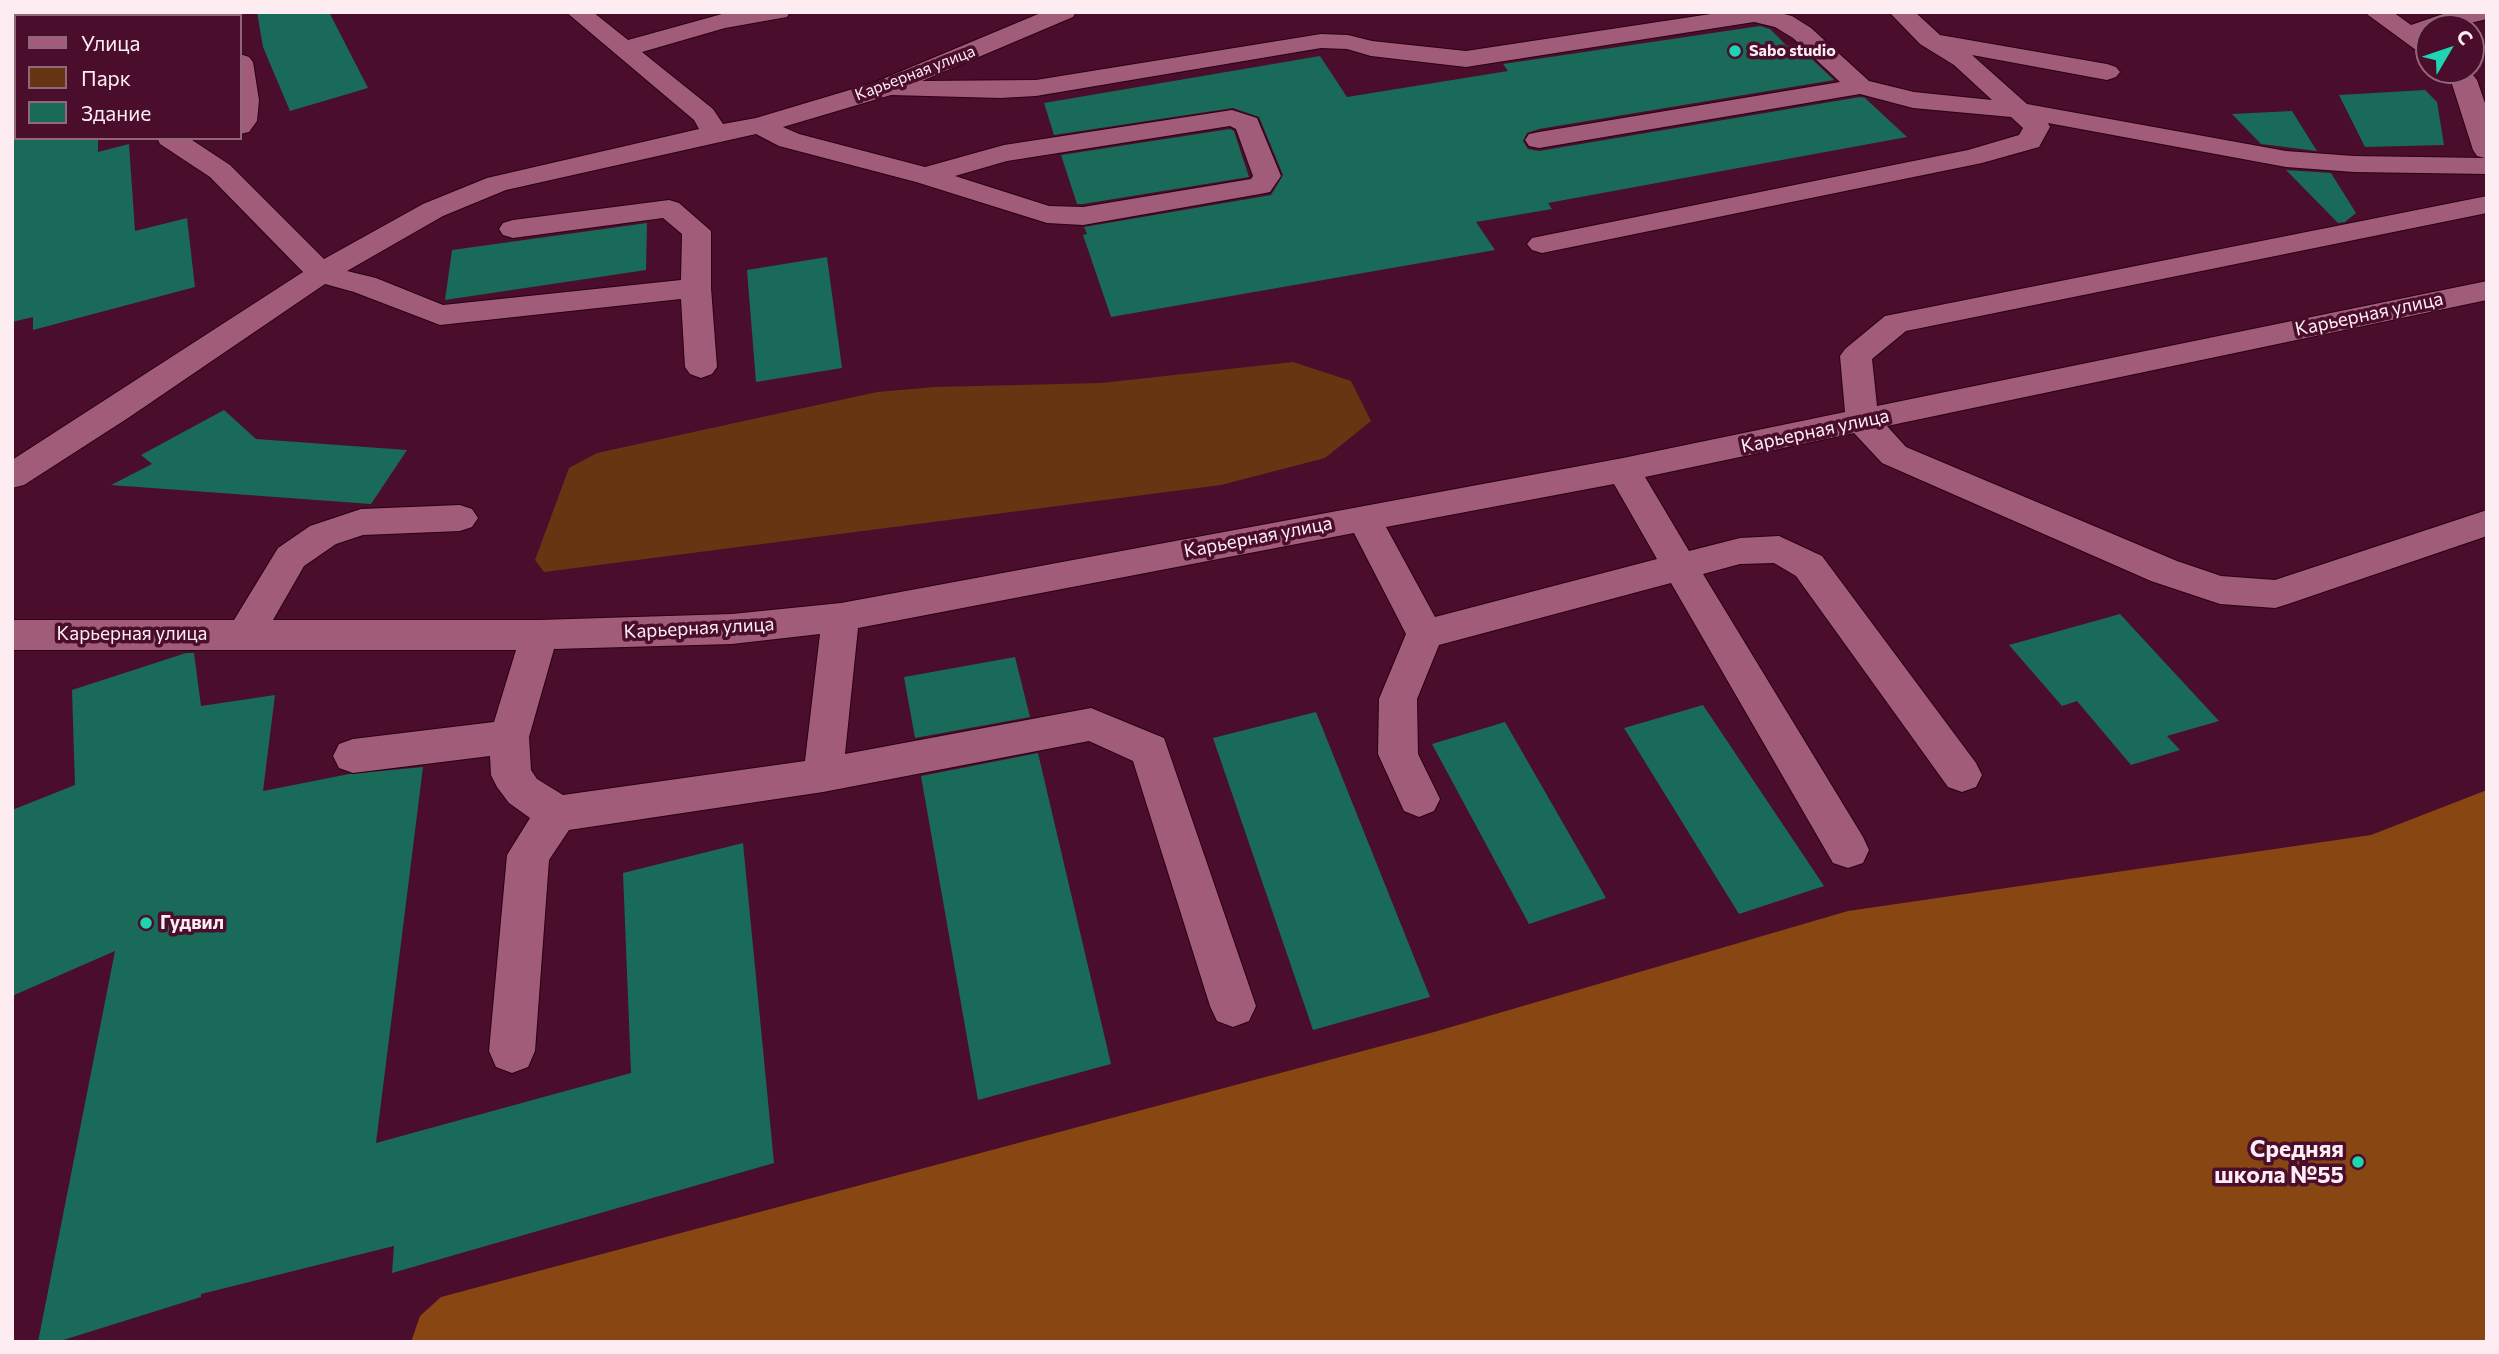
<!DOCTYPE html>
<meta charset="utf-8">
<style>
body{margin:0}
#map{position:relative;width:2499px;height:1354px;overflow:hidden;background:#4a0d2c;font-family:Commissioner,sans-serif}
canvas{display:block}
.frame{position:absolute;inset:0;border:14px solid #fdedf2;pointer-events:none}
.legend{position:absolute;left:14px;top:14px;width:228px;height:126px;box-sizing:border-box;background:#4a0d2c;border:2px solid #92677b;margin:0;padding:9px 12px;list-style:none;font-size:21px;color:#fdedf2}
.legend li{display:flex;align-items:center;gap:14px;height:35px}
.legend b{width:35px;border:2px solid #92677b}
.north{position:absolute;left:2415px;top:14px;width:70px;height:70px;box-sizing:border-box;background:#4a0d2c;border:2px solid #92677b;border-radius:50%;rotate:51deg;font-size:19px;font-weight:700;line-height:28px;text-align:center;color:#fdedf2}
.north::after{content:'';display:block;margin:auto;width:24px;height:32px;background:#1ed5b1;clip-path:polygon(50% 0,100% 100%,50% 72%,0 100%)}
</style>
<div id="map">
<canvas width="2499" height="1354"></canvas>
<div class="frame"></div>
<ul class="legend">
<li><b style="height:9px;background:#a15c79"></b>Улица</li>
<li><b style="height:19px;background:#653611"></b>Парк</li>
<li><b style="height:19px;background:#196a58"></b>Здание</li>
</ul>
<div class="north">С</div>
</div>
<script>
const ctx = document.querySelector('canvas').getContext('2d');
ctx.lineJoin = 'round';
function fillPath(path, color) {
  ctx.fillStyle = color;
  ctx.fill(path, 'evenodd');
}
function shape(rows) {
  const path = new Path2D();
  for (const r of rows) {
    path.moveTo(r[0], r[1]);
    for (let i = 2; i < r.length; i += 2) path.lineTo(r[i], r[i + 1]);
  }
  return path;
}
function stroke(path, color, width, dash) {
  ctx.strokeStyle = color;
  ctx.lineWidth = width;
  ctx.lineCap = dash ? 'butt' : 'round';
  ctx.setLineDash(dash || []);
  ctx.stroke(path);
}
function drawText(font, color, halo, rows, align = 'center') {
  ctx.font = font + ' Commissioner,sans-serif';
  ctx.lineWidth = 7;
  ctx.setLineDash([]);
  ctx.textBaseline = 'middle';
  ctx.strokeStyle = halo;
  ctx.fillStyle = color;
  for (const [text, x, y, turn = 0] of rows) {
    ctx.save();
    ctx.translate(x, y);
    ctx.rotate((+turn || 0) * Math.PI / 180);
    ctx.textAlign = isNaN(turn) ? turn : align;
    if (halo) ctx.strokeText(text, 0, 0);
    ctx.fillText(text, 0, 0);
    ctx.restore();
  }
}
const green = shape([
 [1293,362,1351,381,1371,421,1325,458,1221,485,544,572,535,560,569,468,597,453,877,392,935,387,1101,383]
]);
const forest = shape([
 [2487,790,2487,1342,411,1342,420,1316,441,1297,1434,1032,1848,911,2371,835]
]);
const building = shape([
 [257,12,329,12,368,88,290,111,263,47],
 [1760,26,1770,29,1787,46,1796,44,1834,80,1539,129,1527,133,1523,141,1528,149,1539,151,1860,97,1865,98,1907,137,1548,203,1552,209,1476,222,1495,250,1111,317,1083,235,1087,234,1084,227,1271,195,1283,175,1259,117,1233,108,1054,135,1044,103,1320,56,1347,97,1508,71,1503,64],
 [2425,90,2437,102,2444,145,2365,147,2339,95],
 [2292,111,2317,151,2261,144,2232,114],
 [1230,129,1234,131,1249,177,1083,204,1077,204,1061,155],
 [12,138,98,138,98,152,129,144,135,231,187,218,195,287,33,330,33,317,12,322],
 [2286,170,2331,173,2356,213,2345,222,2338,223],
 [647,223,646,270,445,300,452,250],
 [827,257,842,368,756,382,747,270],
 [224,410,256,439,407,450,371,504,111,485,152,464,141,455],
 [2120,614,2219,721,2167,736,2180,750,2131,765,2077,701,2062,706,2009,645],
 [186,653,194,653,201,706,275,695,263,791,349,774,423,767,376,1143,631,1073,623,873,743,843,774,1163,392,1273,394,1246,201,1294,201,1297,57,1342,38,1342,115,951,12,996,12,810,75,785,72,690],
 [1015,657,1030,717,915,738,904,677],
 [1703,705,1824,886,1739,914,1624,728],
 [1316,712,1430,997,1313,1030,1213,738],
 [1505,722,1606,898,1529,924,1432,744],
 [1038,753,1111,1064,978,1100,921,776]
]);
const minor = shape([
 [17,12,41,12,41,16,17,16,17,12],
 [566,12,593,12,628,40,722,14,790,12,787,17,725,28,642,52,713,109,723,124,756,118,873,83,1043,12,1076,12,1073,17,922,81,1036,80,1321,34,1348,35,1372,41,1466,51,1724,12,1776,12,1792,16,1811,28,1869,81,1914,92,1992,100,1954,65,1920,44,1889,12,1915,12,1940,35,2107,64,2116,67,2120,72,2116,77,2107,80,1972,55,2027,104,2286,151,2354,156,2485,158,2477,156,2473,150,2451,81,2443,70,2469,70,2477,80,2487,109,2487,174,2354,172,2286,167,2048,123,2050,127,2039,147,1982,163,1542,253,1532,250,1527,244,1532,238,1968,150,2019,135,2023,128,2011,117,1913,108,1860,94,1539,148,1529,146,1525,140,1529,134,1539,132,1840,82,1793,38,1775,27,1754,22,1466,67,1371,56,1347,49,1321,48,1036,96,1000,98,891,95,783,127,799,134,925,167,1004,145,1232,110,1257,118,1281,176,1270,192,1260,194,1083,225,1047,223,916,182,779,146,756,134,506,190,443,216,347,271,376,278,443,305,681,280,682,234,663,218,513,238,503,235,499,229,503,223,513,220,669,200,679,203,711,231,711,288,717,367,712,374,701,378,690,374,685,367,681,299,440,325,354,292,325,284,128,418,24,485,12,488,12,460,303,272,210,177,160,144,157,138,189,138,230,165,324,259,423,204,487,178,699,129,694,120,566,12],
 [1230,126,1236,129,1253,176,1251,179,1083,207,1049,206,955,176,1007,161,1230,126],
 [2364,12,2393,12,2411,25,2449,12,2487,12,2487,19,2450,28,2429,28,2429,56,2420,53,2364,12],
 [240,54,249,57,253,62,259,100,257,121,249,132,240,134,240,54],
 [2487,196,2487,213,1906,331,1872,359,1877,406,2487,281,2487,300,1887,426,1906,447,2177,561,2221,576,2275,580,2487,510,2487,536,2288,604,2275,608,2220,604,2151,581,1882,463,1854,433,1645,477,1689,551,1740,538,1779,536,1822,556,1976,763,1982,775,1976,787,1962,792,1948,787,1796,576,1774,563,1740,564,1703,574,1863,837,1869,850,1863,863,1848,868,1833,863,1671,583,1439,645,1417,699,1418,754,1440,799,1434,811,1419,817,1404,811,1378,754,1379,699,1406,634,1354,533,858,628,845,754,1091,708,1164,738,1256,1006,1249,1021,1233,1027,1217,1021,1210,1006,1133,761,1089,741,823,792,569,830,549,860,535,1051,528,1067,512,1073,496,1067,489,1051,507,855,530,818,509,803,497,787,491,775,490,756,353,773,339,768,333,756,339,744,353,739,494,722,516,650,12,650,12,620,234,620,278,548,310,526,361,509,460,505,472,509,478,518,472,527,460,531,363,535,336,544,304,566,273,620,539,620,732,614,841,603,1623,458,1845,412,1840,356,1845,349,1885,316,2487,196],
 [1614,484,1657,559,1435,617,1386,527,1614,484],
 [820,634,805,761,563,795,537,779,531,770,529,737,554,649,732,644,820,634]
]);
const markers = [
 [1735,51,7,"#1ed5b1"],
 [146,923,7,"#1ed5b1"],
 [2358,1162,7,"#1ed5b1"]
];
const farPoinames = [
 ["Sabo studio",1749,51]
];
const farStreetnames = [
 ["Карьерная улица",915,73,-21]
];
const streetNames = [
 ["Карьерная улица",2369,314,-12],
 ["Карьерная улица",1815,431,-12],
 ["Карьерная улица",1258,537,-11],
 ["Карьерная улица",699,628,-3],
 ["Карьерная улица",132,634]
];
const poiNames = [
 ["Гудвил",160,923]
];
const nearPoinames = [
 ["Средняя",2344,1149],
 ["школа №55",2344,1175]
];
fillPath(green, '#653611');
fillPath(forest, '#884712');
fillPath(building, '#196a58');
stroke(minor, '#290014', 2);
fillPath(minor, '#a15c79');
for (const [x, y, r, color] of markers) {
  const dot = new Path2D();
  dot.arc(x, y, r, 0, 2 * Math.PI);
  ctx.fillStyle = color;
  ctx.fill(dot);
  stroke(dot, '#4a0d2c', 2.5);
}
drawText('bold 16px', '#fdedf2', '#4a0d2c', farPoinames, 'left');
drawText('16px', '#fdedf2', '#4a0d2c', farStreetnames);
drawText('19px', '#fdedf2', '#4a0d2c', streetNames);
drawText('bold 19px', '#fdedf2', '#4a0d2c', poiNames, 'left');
drawText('bold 23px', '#fdedf2', '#4a0d2c', nearPoinames, 'right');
</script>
